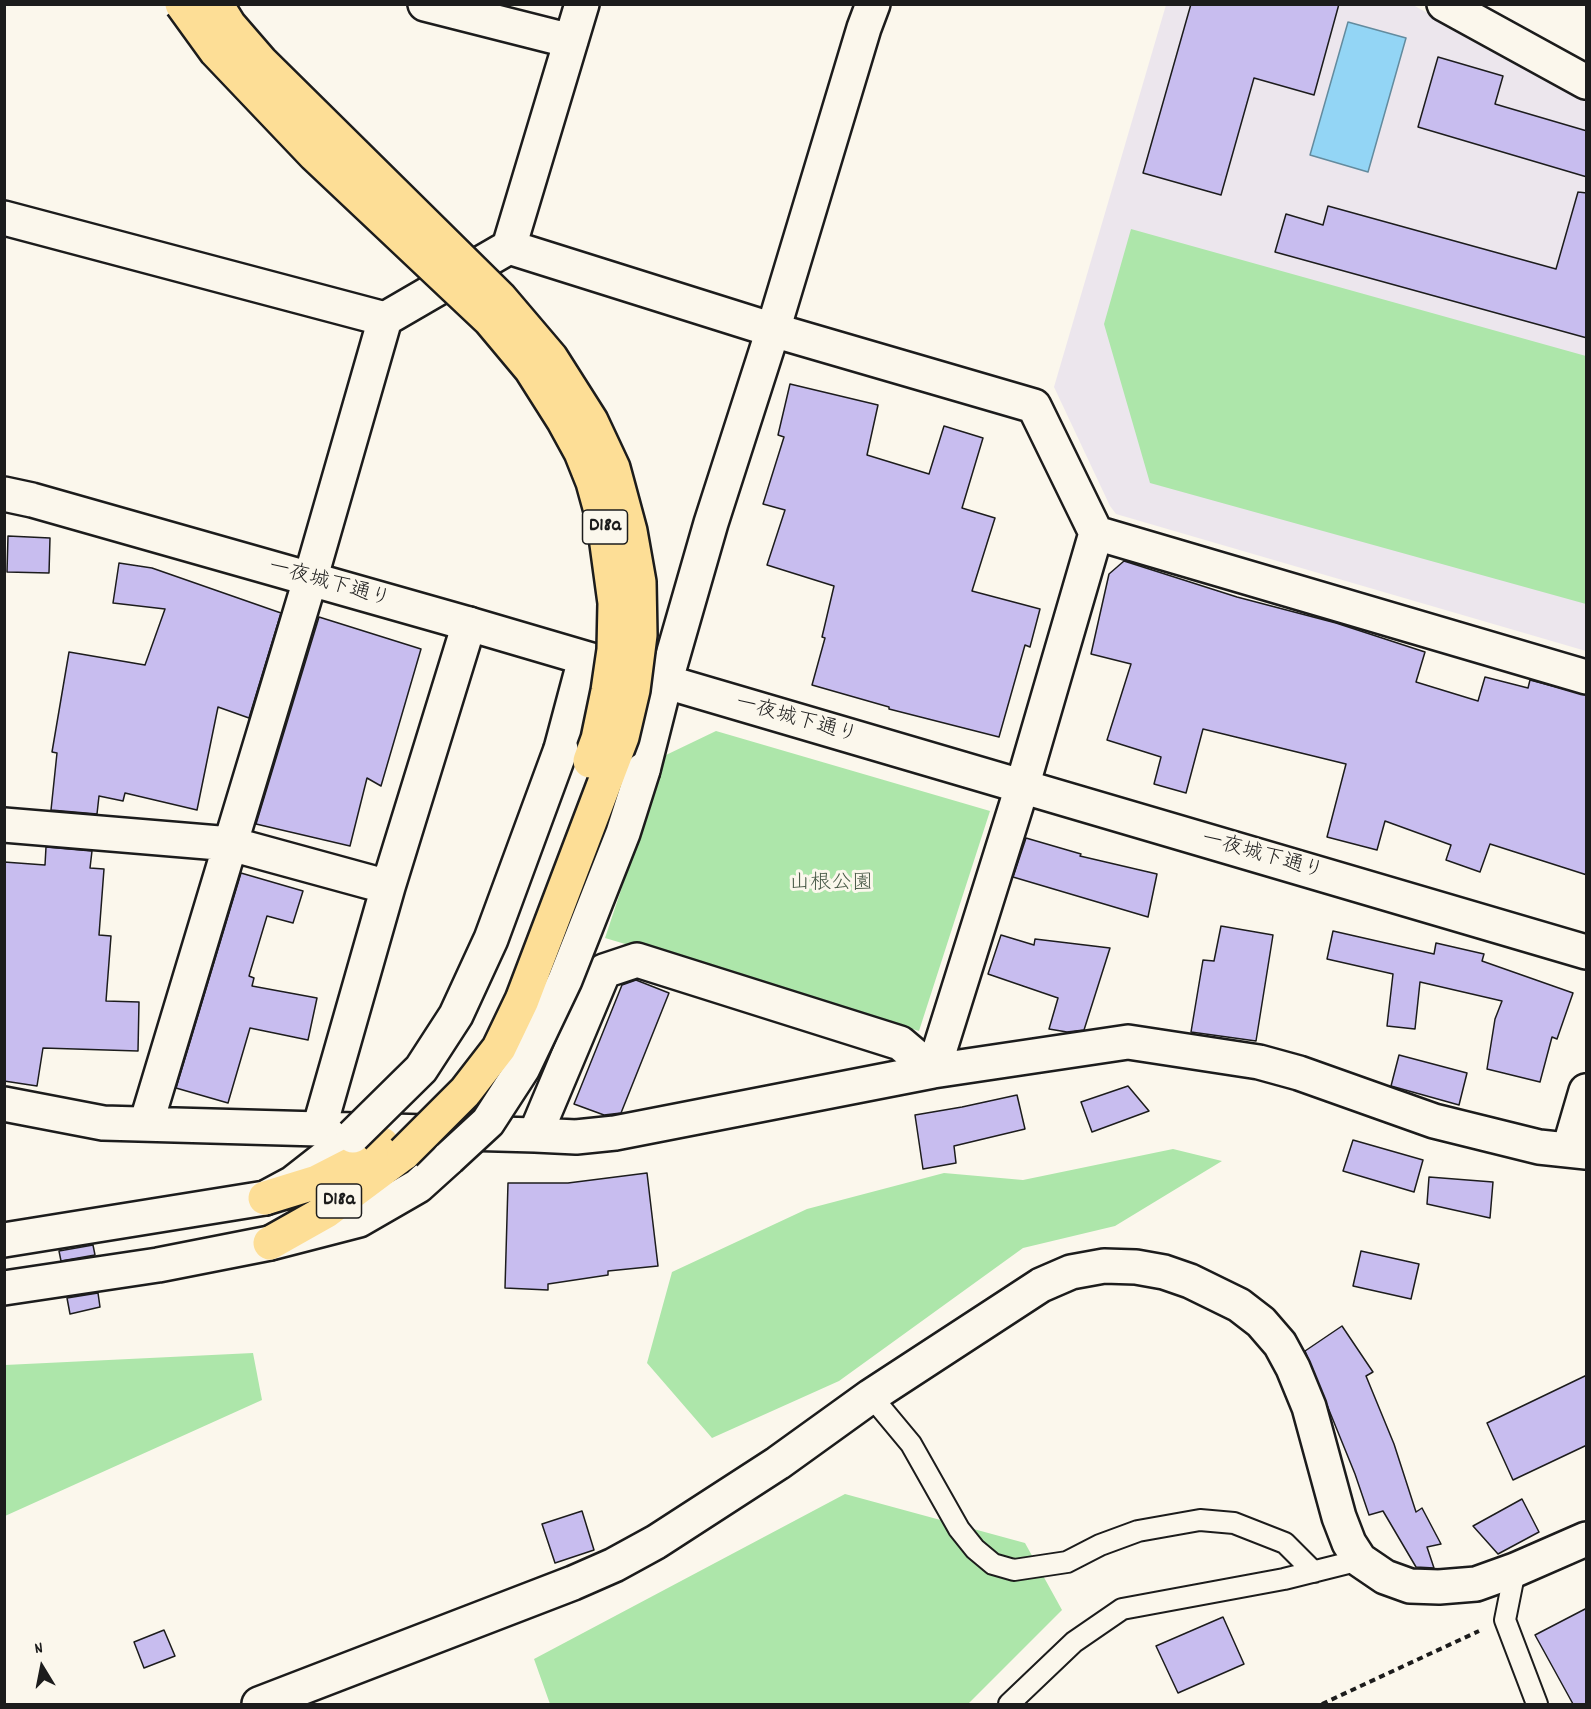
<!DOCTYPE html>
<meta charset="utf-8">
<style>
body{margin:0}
#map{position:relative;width:1591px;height:1709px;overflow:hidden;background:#fbf7ec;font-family:Dekko,sans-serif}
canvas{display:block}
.frame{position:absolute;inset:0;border:6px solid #1c1c1c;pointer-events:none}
.north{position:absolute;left:12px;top:1637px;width:60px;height:60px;-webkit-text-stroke:4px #fbf7ec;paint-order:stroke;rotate:350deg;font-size:16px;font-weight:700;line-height:24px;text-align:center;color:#1c1c1c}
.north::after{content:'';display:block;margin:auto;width:21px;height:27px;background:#1c1c1c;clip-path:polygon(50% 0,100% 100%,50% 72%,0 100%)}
</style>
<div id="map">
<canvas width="1591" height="1709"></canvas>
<div class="frame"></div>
<div class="north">N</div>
</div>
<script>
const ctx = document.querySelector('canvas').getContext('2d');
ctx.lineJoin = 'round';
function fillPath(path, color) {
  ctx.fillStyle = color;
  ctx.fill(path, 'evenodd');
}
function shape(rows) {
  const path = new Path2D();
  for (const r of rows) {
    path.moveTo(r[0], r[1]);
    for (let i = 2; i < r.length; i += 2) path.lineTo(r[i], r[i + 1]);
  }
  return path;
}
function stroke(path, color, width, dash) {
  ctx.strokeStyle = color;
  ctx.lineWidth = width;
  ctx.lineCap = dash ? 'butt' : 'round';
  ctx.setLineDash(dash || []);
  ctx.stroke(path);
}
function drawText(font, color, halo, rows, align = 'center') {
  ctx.font = font + ' Dekko,"Klee One",sans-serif';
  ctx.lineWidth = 6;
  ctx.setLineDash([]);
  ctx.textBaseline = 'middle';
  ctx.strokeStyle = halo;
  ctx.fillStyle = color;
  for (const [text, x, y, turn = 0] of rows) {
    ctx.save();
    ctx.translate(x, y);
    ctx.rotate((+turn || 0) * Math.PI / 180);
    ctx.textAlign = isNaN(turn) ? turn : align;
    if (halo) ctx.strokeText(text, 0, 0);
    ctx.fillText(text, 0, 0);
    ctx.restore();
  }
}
const built = shape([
 [1166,5,1413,5,1586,101,1586,651,1116,514,1110,506,1054,387]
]);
const green = shape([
 [1131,229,1586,356,1586,604,1150,483,1104,324],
 [716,731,990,811,919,1031,605,938,666,755],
 [1173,1149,1222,1161,1115,1226,1023,1248,839,1381,712,1438,647,1363,672,1272,807,1209,944,1173,1023,1180],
 [253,1353,262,1400,5,1516,5,1365],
 [845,1494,1025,1543,1062,1610,968,1704,550,1704,534,1659]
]);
const water = shape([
 [1348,22,1406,38,1368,172,1310,155,1348,22]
]);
const building = shape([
 [1191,4,1339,4,1314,95,1254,78,1221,195,1143,173,1191,4],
 [1438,57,1503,76,1495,104,1587,131,1587,177,1418,127,1438,57],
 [1578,192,1587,193,1587,338,1275,252,1286,214,1323,225,1328,206,1556,269,1578,192],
 [790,384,878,405,867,455,929,474,944,426,983,438,962,508,995,518,972,591,1040,609,1030,647,1025,645,999,737,889,709,889,707,812,685,825,638,822,637,834,586,767,565,785,510,763,504,784,437,778,435,790,384],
 [8,536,50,538,49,573,7,572,8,536],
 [1124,561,1237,597,1336,623,1425,652,1416,682,1478,701,1485,677,1528,688,1530,680,1587,695,1587,875,1490,844,1480,872,1446,860,1451,845,1385,821,1377,850,1327,837,1346,764,1203,729,1186,793,1154,784,1161,757,1107,740,1131,664,1091,654,1109,574,1124,561],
 [119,563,152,568,281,613,249,718,218,707,197,810,125,793,123,801,99,796,97,814,51,810,57,753,52,752,69,652,145,665,165,609,113,603,119,563],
 [319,617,421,649,381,786,367,778,350,846,256,824,319,617],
 [1026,838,1081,854,1080,856,1157,874,1148,917,1013,877,1026,838],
 [46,847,92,851,90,868,104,869,99,935,111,936,106,1001,139,1002,138,1051,43,1048,37,1086,4,1081,4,862,45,865,46,847],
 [241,873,303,891,293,923,267,916,249,976,254,978,252,986,317,998,308,1040,250,1028,228,1103,176,1088,241,873],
 [1221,926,1273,935,1256,1041,1191,1032,1203,960,1214,961,1221,926],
 [1333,931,1434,954,1436,943,1484,954,1482,961,1573,993,1557,1039,1552,1037,1540,1082,1487,1069,1495,1019,1502,1001,1420,982,1415,1029,1387,1026,1393,974,1327,959,1333,931],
 [1001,935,1034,945,1035,939,1110,948,1084,1030,1067,1032,1049,1029,1058,998,988,974,1001,935],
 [636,980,669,993,621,1113,604,1115,574,1104,622,985,636,980],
 [1399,1055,1467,1073,1459,1105,1391,1086,1399,1055],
 [1128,1086,1149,1111,1092,1132,1081,1102,1128,1086],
 [1017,1095,1025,1129,954,1146,956,1163,923,1169,915,1115,962,1107,1017,1095],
 [1353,1140,1423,1160,1414,1192,1343,1171,1353,1140],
 [647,1173,658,1266,608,1271,608,1275,548,1284,548,1290,505,1288,508,1183,568,1183,647,1173],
 [1429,1177,1493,1182,1490,1218,1427,1204,1429,1177],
 [93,1245,95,1255,61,1261,59,1251,93,1245],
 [1361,1251,1419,1264,1411,1299,1353,1286,1361,1251],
 [98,1293,100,1307,70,1314,67,1298,98,1293],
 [1342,1326,1373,1372,1366,1376,1394,1444,1416,1512,1422,1508,1441,1544,1427,1547,1434,1568,1416,1567,1383,1511,1369,1515,1355,1474,1305,1351,1342,1326],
 [1587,1375,1587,1445,1513,1480,1487,1423,1587,1375],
 [1522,1499,1539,1532,1498,1554,1473,1526,1522,1499],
 [582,1511,594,1550,555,1563,542,1524,582,1511],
 [1587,1608,1587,1704,1573,1704,1535,1635,1587,1608],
 [1223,1617,1244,1664,1178,1693,1156,1646,1223,1617],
 [164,1630,175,1656,144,1668,134,1642,164,1630]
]);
const path = shape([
 [1322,1704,1479,1631]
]);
const lane = shape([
 [871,1396,911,1444,959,1529,975,1549,993,1564,1014,1570,1067,1562,1100,1545,1138,1531,1200,1520,1234,1523,1285,1543,1314,1572],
 [1515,1570,1505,1620,1537,1704],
 [1009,1704,1074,1642,1122,1609,1284,1579,1360,1560]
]);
const street = shape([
 [425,4,571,41],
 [1444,4,1586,82],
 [4,218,385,319],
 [509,247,582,4],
 [1096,533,1586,677],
 [4,825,231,844,388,887],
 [4,1104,103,1123,319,1129,388,887,469,624],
 [146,1124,310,580,385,319,509,247,773,330,1034,406,1096,533,1022,787,933,1071,900,1043,637,960,604,971,535,1135,319,1129],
 [535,1135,576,1137,615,1133,933,1071,1128,1042,1259,1062,1299,1073,1434,1121,1539,1147,1586,1152],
 [1569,1149,1586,1091],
 [259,1704,573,1583,614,1565,656,1542,778,1463,871,1396,1041,1285,1071,1272,1104,1266,1136,1267,1164,1272,1190,1281,1239,1305,1261,1322,1280,1344,1293,1368,1309,1407,1339,1517,1349,1543,1360,1560,1385,1577,1410,1586,1439,1587,1476,1584,1515,1570,1586,1539]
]);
const secondary = shape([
 [4,494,32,500,469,624,1586,952],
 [561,749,585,659],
 [643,770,665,683,711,523,773,330,864,28,873,4],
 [4,1240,265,1198,293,1183,353,1136],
 [4,1288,158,1265,270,1243,359,1220,418,1186,449,1158]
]);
const highway = shape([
 [265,1198,317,1182,358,1161,382,1144],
 [270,1243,325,1212,404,1153]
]);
const secondaryBridge = shape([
 [353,1136,421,1069,456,1015,491,939,561,749],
 [449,1158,488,1122,523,1068,565,980,623,833,643,770]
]);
const highwayBridge = shape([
 [182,4,216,51,315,155,490,320,531,369,564,421,581,452,593,482,604,522,615,603,614,650,608,691,598,739,590,761],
 [216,4,229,25,261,62,500,298,551,358,591,421,613,468,630,531,639,582,640,635,633,690,622,737,522,1000,499,1048,465,1092,404,1153]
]);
const shields = [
 [605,527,45],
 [339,1201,45]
];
const shieldNames = [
 ["D18a",605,527],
 ["D18a",339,1201]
];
const streetNames = [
 ["一夜城下通り",329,585,16],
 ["一夜城下通り",796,721,16],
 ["一夜城下通り",1262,857,16]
];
const parkNames = [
 ["山根公園",831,885]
];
fillPath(built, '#ece6ed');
fillPath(green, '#ade6aa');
fillPath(water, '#93d5f5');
stroke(water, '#638b9e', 1.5);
fillPath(building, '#c8bdef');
stroke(building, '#1c1c1c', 1.5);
stroke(lane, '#1c1c1c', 24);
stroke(street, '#1c1c1c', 38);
stroke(secondary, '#1c1c1c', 38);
stroke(highway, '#1c1c1c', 38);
stroke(path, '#1c1c1c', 4, [6, 4.5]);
stroke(lane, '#fbf7ec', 20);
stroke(street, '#fbf7ec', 33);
stroke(secondary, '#fbf7ec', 33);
stroke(highway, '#fdde96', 33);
stroke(secondaryBridge, '#1c1c1c', 38, []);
stroke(highwayBridge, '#1c1c1c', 38, []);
stroke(secondaryBridge, '#fbf7ec', 33);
stroke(highwayBridge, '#fdde96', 33);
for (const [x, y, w] of shields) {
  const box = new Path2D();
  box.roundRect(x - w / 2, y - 17, w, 34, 4.5);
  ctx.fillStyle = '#fbf7ec';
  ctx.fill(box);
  stroke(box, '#1c1c1c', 1.5);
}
drawText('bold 20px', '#1c1c1c', null, shieldNames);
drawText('21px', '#1c1c1c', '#fbf7ec', streetNames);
drawText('21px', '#485947', '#fbf7ec', parkNames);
</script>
